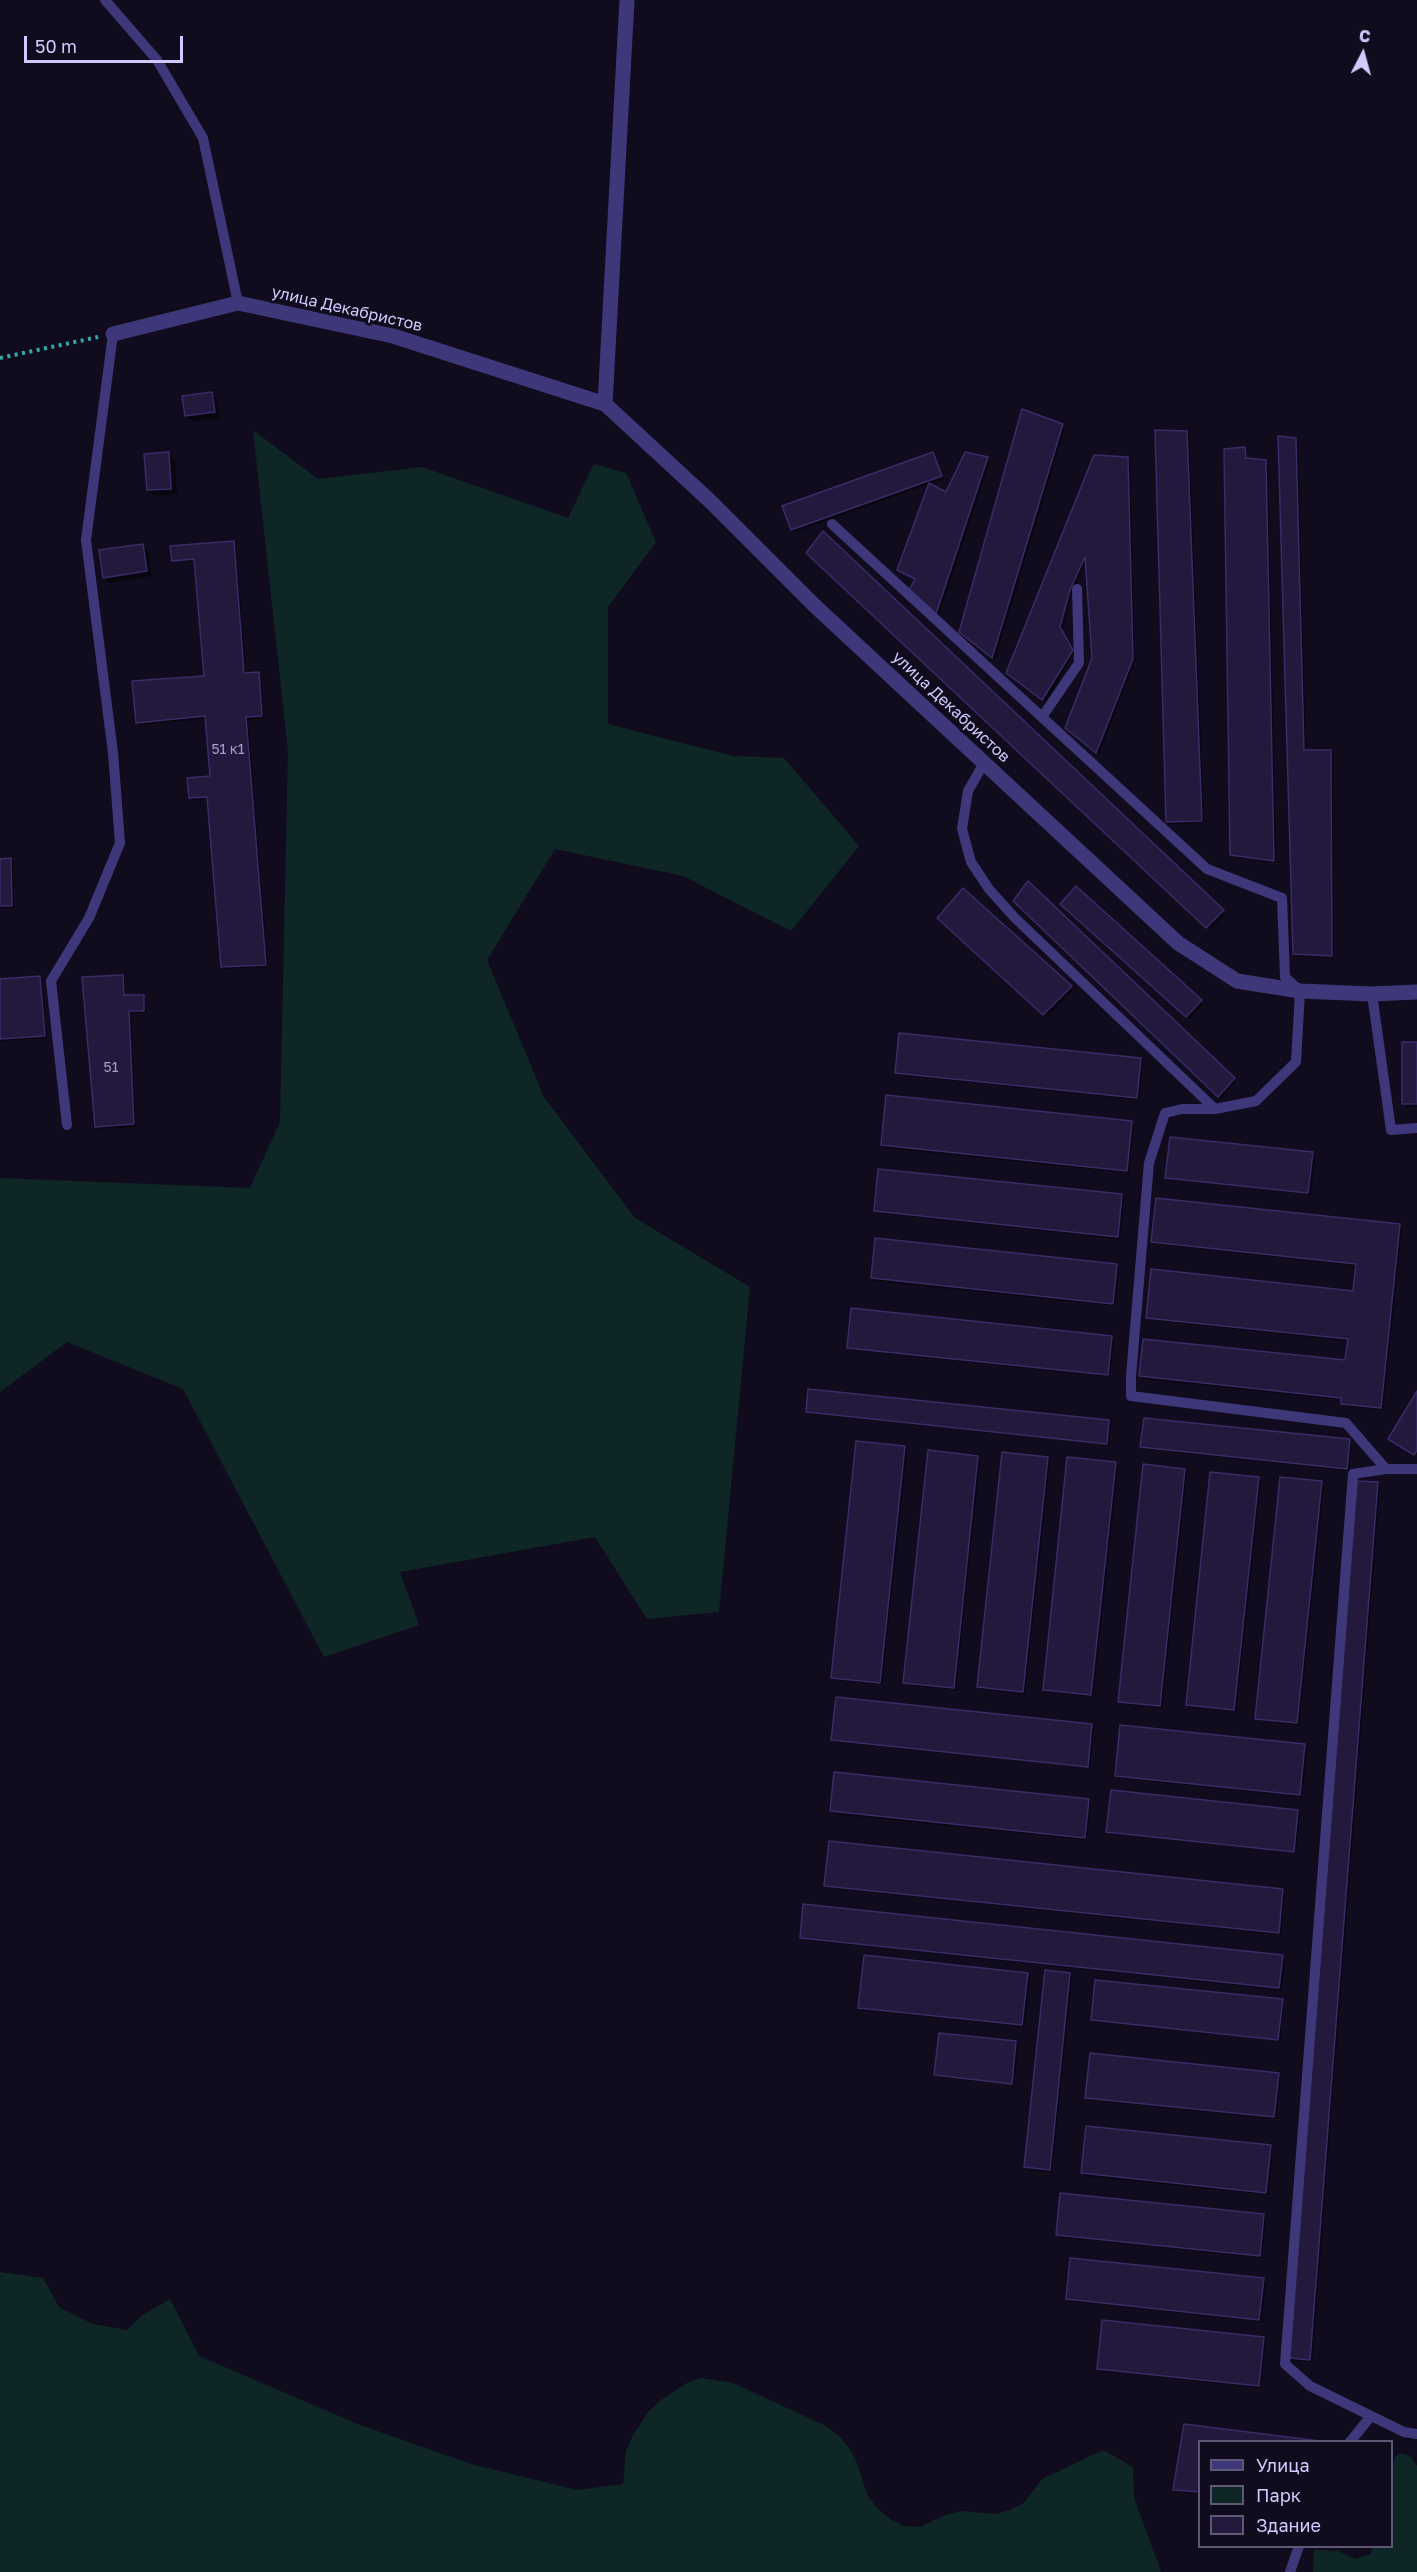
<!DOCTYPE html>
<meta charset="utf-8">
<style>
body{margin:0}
#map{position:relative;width:1417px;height:2572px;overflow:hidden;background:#100c1d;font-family:"Golos Text",sans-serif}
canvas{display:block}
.legend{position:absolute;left:1198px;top:2440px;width:195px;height:108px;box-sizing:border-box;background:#100c1d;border:2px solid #5e5877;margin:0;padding:8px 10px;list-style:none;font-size:18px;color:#d2c9fe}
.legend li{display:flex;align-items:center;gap:12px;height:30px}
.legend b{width:30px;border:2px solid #5e5877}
.north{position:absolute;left:1333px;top:24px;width:60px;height:60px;-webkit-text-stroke:4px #100c1d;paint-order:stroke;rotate:6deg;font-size:16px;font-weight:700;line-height:24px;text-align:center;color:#d2c9fe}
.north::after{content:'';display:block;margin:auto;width:21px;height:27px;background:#d2c9fe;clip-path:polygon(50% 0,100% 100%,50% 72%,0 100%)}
.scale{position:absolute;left:24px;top:36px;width:159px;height:27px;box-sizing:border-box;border:3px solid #d2c9fe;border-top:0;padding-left:8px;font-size:18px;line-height:21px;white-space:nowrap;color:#d2c9fe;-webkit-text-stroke:4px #100c1d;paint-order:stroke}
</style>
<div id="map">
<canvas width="1417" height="2572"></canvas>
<ul class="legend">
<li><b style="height:8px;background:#3e387b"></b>Улица</li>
<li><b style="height:16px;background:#0f2627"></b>Парк</li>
<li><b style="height:16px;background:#22193d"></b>Здание</li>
</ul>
<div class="north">С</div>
<div class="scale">50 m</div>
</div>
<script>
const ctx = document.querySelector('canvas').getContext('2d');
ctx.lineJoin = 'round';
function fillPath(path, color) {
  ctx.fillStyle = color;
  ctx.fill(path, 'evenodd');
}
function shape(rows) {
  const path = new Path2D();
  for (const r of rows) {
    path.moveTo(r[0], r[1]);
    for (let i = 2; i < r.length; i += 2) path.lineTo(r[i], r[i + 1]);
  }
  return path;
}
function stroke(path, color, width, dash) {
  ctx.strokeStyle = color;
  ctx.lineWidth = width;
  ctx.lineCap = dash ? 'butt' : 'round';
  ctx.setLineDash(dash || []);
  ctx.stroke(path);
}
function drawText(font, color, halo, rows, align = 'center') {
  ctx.font = font + ' "Golos Text",sans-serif';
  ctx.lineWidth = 6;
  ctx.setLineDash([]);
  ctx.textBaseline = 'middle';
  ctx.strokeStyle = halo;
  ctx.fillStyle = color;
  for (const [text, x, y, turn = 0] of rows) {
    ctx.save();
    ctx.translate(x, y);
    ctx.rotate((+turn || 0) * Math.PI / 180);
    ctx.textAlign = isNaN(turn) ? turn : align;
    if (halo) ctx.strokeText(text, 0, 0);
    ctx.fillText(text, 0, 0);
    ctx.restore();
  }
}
const green = shape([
 [253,430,318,479,422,467,568,518,594,464,626,473,656,542,608,607,608,724,733,756,784,758,859,846,791,931,683,876,555,849,487,960,544,1097,635,1218,750,1287,719,1612,647,1619,595,1537,400,1572,419,1625,324,1657,183,1389,67,1342,0,1392,0,1178,250,1188,280,1122,288,751],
 [0,2272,43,2278,59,2307,93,2324,127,2330,141,2316,170,2299,199,2356,360,2425,471,2464,577,2490,623,2484,626,2451,633,2435,649,2411,661,2400,687,2383,701,2378,733,2383,826,2426,839,2436,849,2448,857,2463,867,2494,876,2507,890,2519,904,2526,920,2527,948,2514,963,2511,996,2514,1010,2510,1024,2503,1042,2479,1103,2450,1133,2467,1134,2497,1161,2572,0,2572],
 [1400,2453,1410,2456,1417,2466,1417,2572,1313,2572,1314,2550,1338,2551,1355,2559,1371,2554,1372,2547,1392,2546,1392,2472,1395,2457]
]);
const shadow = shape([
 [211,393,217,400,220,418,192,422,186,416],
 [1062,426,1065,428,995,659,963,635],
 [1187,432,1189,435,1204,823,1170,824,1167,822],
 [1295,439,1298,442,1306,752,1330,751,1333,754,1334,958,1297,956,1294,954],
 [1245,449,1248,460,1265,462,1268,464,1276,863,1234,857,1232,854],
 [168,454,175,460,177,494,154,496,148,489],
 [933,454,944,479,794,532,792,529],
 [987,458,990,461,939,615,911,589,916,580,899,570,946,495],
 [1128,458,1130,461,1135,662,1099,754,1070,730,1094,658,1086,560,1072,593,1062,631,1074,653,1046,702,1010,676],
 [824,533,1225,914,1210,929,808,553],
 [233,542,236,545,246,674,259,674,261,676,264,718,248,720,268,967,225,969,222,967,209,799,193,800,190,798,212,778,206,719,140,725,137,722,205,677,195,561,175,562,201,560],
 [143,545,149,552,152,576,110,583,104,577],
 [0,860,10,860,13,863,14,908,0,908],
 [1076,888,1203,1004,1190,1019,1062,903],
 [963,890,1073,990,1047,1017,939,918],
 [1015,901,1234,1079,1236,1082,1221,1099],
 [123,976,125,979,126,997,143,996,146,999,146,1013,131,1013,136,1127,99,1129,96,1126],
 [40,977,42,980,47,1038,0,1041,0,980],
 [1417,1043,1417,1106,1407,1107,1404,1104],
 [1140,1060,1143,1062,1139,1100,899,1075,896,1072],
 [1132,1123,1134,1125,1129,1173,885,1148,882,1145],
 [1312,1154,1315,1156,1311,1194,1170,1180,1167,1177],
 [1122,1196,1124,1198,1120,1239,878,1213,875,1210],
 [1399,1225,1402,1228,1383,1410,1345,1406,1343,1400,1144,1379,1141,1376,1347,1362,1349,1341,1150,1320,1147,1317,1354,1292,1357,1266,1156,1244,1153,1242],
 [1117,1265,1119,1268,1115,1306,875,1281,873,1278],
 [1111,1337,1114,1340,1110,1377,851,1350,848,1347],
 [808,1411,1109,1422,1111,1424,1109,1445,810,1414],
 [1349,1441,1352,1443,1349,1471,1145,1449,1142,1447],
 [904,1447,907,1450,882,1685,836,1680,833,1677],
 [977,1457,980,1460,956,1690,907,1685,905,1682],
 [1047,1458,1050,1461,1025,1694,981,1689,979,1687],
 [1115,1463,1118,1466,1093,1697,1047,1692,1044,1689],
 [1184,1470,1187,1473,1162,1708,1122,1704,1120,1701],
 [1258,1478,1261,1481,1236,1712,1190,1707,1187,1704],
 [1321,1483,1324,1485,1299,1725,1259,1721,1256,1718],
 [1377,1484,1380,1486,1312,2362,1293,2361,1290,2358],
 [1092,1726,1094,1728,1090,1768,835,1742,833,1739],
 [1304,1746,1307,1749,1302,1797,1119,1778,1116,1775],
 [1088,1800,1091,1803,1087,1840,834,1814,832,1811],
 [1297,1811,1300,1814,1296,1853,1111,1834,1108,1831],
 [826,1885,1283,1890,1285,1893,1281,1935,829,1888],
 [801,1937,1282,1956,1285,1959,1282,1990,804,1940],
 [1027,1974,1030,1977,1025,2027,862,2010,860,2008],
 [1070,1974,1072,1977,1052,2172,1029,2170,1026,2167],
 [1282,2001,1284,2003,1280,2041,1095,2022,1093,2019],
 [1016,2043,1018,2045,1014,2085,938,2077,936,2075],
 [1278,2075,1281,2077,1276,2119,1089,2100,1086,2097],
 [1271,2146,1273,2149,1269,2195,1085,2176,1083,2173],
 [1263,2215,1266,2218,1262,2258,1060,2237,1057,2234],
 [1263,2280,1266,2282,1262,2322,1070,2301,1067,2299],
 [1263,2339,1266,2341,1261,2388,1101,2371,1098,2368],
 [1185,2426,1310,2442,1200,2442,1200,2494,1177,2492,1175,2489]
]);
const building = shape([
 [212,392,215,412,185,416,182,396,212,392],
 [1022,409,1063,424,992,658,959,632,1022,409],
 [1155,430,1187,431,1202,821,1166,822,1155,430],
 [1278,436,1296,438,1304,750,1331,750,1332,956,1293,954,1278,436],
 [1245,447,1246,458,1266,460,1274,861,1230,855,1224,449,1245,447],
 [169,452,171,489,147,490,144,454,169,452],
 [933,452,942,476,791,530,782,506,933,452],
 [965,452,988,457,936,614,909,590,915,579,897,570,929,483,946,492,965,452],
 [1094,455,1128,457,1133,659,1096,753,1065,728,1092,658,1085,557,1070,590,1060,627,1073,650,1042,700,1006,673,1094,455],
 [823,531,1224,910,1206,928,806,553,823,531],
 [234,541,244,673,259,672,262,716,246,717,266,965,221,967,207,797,189,798,187,778,210,776,205,716,136,723,132,681,204,676,194,559,172,561,170,546,234,541],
 [143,544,147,571,103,578,99,550,143,544],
 [11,858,12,906,0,906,0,859,11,858],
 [1028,881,1235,1078,1218,1097,1013,901,1028,881],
 [1076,886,1202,1000,1186,1017,1060,904,1076,886],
 [963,888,1072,986,1043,1015,937,918,963,888],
 [123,975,124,995,144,995,144,1011,129,1011,134,1124,95,1127,82,977,123,975],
 [40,976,45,1036,0,1039,0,979,40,976],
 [899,1033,1141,1058,1137,1098,895,1073,899,1033],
 [1402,1042,1417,1042,1417,1104,1402,1104,1402,1042],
 [886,1095,1132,1121,1127,1171,881,1145,886,1095],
 [1170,1137,1313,1152,1308,1193,1165,1178,1170,1137],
 [878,1169,1122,1194,1118,1237,874,1211,878,1169],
 [1156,1198,1400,1224,1381,1408,1341,1404,1341,1398,1139,1376,1143,1339,1345,1360,1348,1339,1146,1318,1151,1269,1353,1291,1356,1264,1151,1242,1156,1198],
 [875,1238,1117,1264,1113,1304,871,1278,875,1238],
 [851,1308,1112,1336,1108,1375,847,1348,851,1308],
 [808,1389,1109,1420,1107,1444,806,1412,808,1389],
 [1417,1391,1417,1450,1414,1455,1388,1439,1417,1391],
 [1144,1418,1350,1439,1347,1469,1140,1447,1144,1418],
 [856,1441,905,1446,880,1683,831,1678,856,1441],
 [928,1450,978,1456,954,1688,903,1683,928,1450],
 [1002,1452,1048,1457,1023,1692,977,1687,1002,1452],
 [1067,1457,1116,1462,1091,1695,1043,1690,1067,1457],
 [1143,1464,1185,1469,1160,1706,1118,1702,1143,1464],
 [1210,1472,1259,1477,1234,1710,1186,1705,1210,1472],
 [1280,1477,1322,1481,1297,1723,1255,1719,1280,1477],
 [1357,1481,1378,1482,1310,2360,1289,2358,1357,1481],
 [836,1697,1092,1724,1088,1767,831,1740,836,1697],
 [1120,1725,1305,1744,1300,1795,1115,1776,1120,1725],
 [834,1772,1089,1799,1085,1838,830,1811,834,1772],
 [1111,1790,1298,1810,1294,1852,1106,1832,1111,1790],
 [829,1841,1283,1889,1279,1933,824,1886,829,1841],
 [803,1904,1283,1955,1279,1988,800,1938,803,1904],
 [864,1955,1028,1973,1022,2025,858,2008,864,1955],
 [1045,1970,1070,1973,1050,2170,1024,2167,1045,1970],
 [1095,1980,1283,1999,1278,2040,1091,2020,1095,1980],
 [939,2033,1016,2041,1012,2084,934,2075,939,2033],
 [1090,2053,1279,2073,1274,2117,1085,2098,1090,2053],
 [1086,2126,1271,2145,1266,2193,1081,2173,1086,2126],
 [1060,2193,1264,2214,1260,2256,1056,2235,1060,2193],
 [1070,2258,1264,2278,1259,2320,1066,2299,1070,2258],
 [1102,2320,1264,2337,1259,2386,1097,2369,1102,2320],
 [1184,2424,1320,2441,1200,2442,1200,2492,1173,2490,1184,2424]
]);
const path = shape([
 [0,358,98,337]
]);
const lane = shape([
 [105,0,157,60,203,138,238,303],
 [832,524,1207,869,1282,898,1285,977,1300,991,1296,1062,1256,1101,1215,1109,1182,1109,1165,1113,1149,1163,1131,1376,1131,1396,1346,1423,1386,1469,1417,1469],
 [1042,717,1079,663,1077,589],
 [984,763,968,791,962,829,971,862,989,889,1014,917,1215,1109],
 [1372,994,1391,1130,1417,1128],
 [67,1125,51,981,89,918,120,843,113,753,86,540,113,334],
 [1386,1469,1353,1474,1285,2364,1310,2386,1404,2432,1417,2434],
 [1350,2442,1371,2416],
 [1290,2572,1299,2546]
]);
const street = shape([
 [113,334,238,303,393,336,605,404,710,501,815,606,1178,943,1237,981,1300,991,1372,994,1417,992],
 [605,404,627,0]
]);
const numberNames = [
 ["51 к1",228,750],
 ["51",111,1068]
];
const streetNames = [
 ["улица Декабристов",347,309,13],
 ["улица Декабристов",951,707,43]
];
fillPath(green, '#0f2627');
fillPath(shadow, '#0007');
fillPath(building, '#22193d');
stroke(building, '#3a2b69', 1.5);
stroke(path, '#30aba9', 4, [3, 4.5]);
stroke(lane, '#3e387b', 10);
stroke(street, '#3e387b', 15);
drawText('14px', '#a69dce', null, numberNames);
drawText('16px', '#d2c9fe', '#100c1d', streetNames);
</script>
